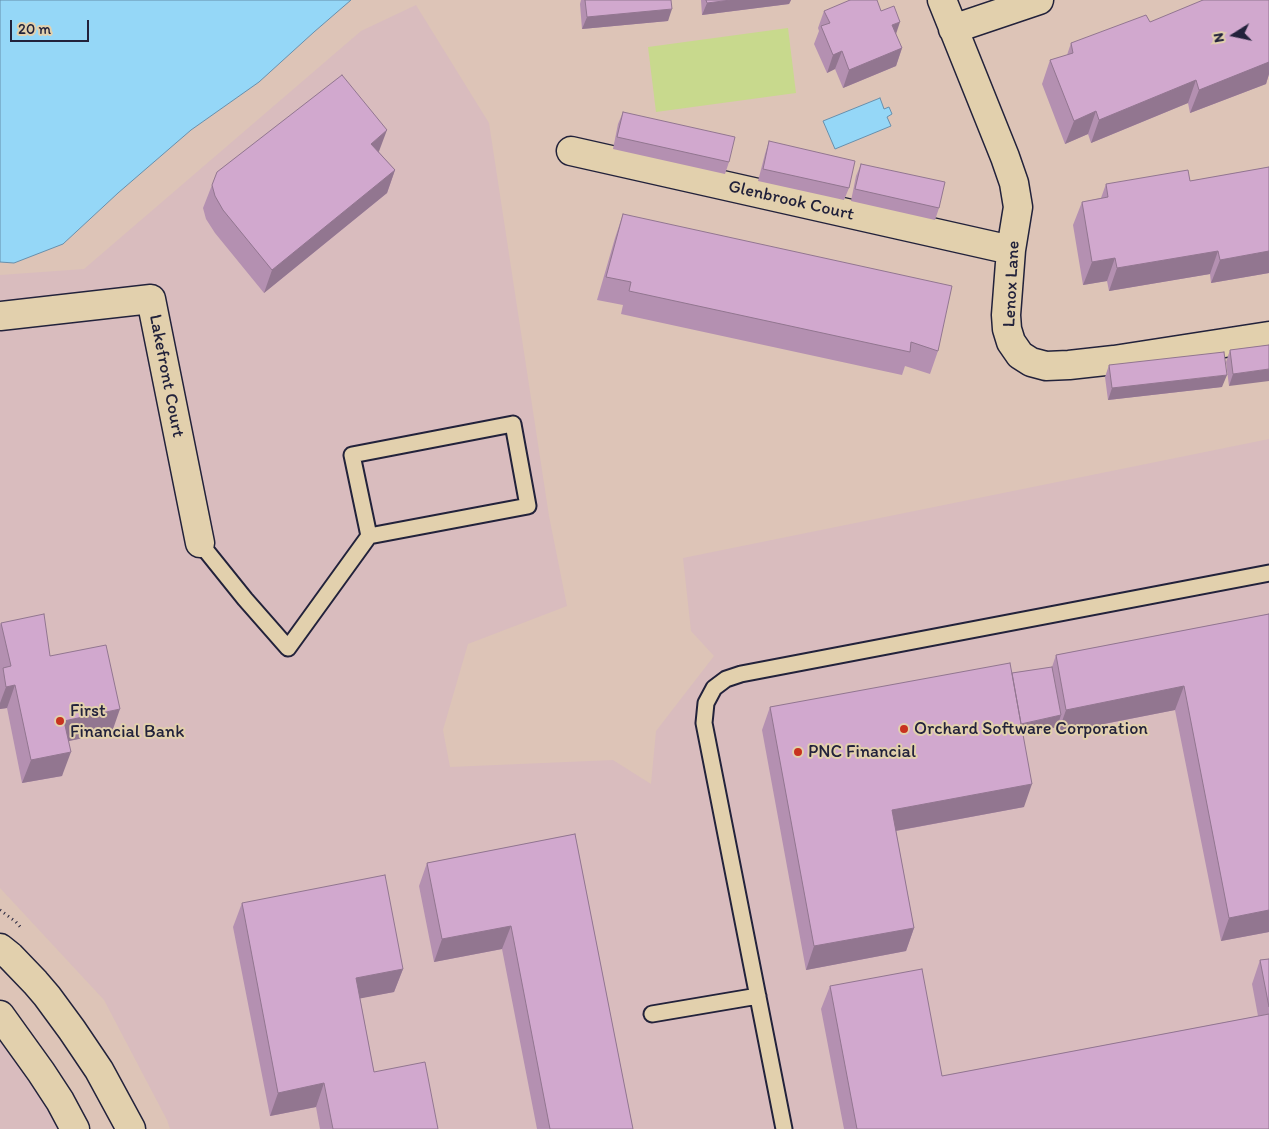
<!DOCTYPE html>
<style>
body{margin:0}
#map{position:relative;width:1269px;height:1129px;overflow:hidden;background:#ddc4b7;font-family:Itim,sans-serif}
canvas{display:block}
.north{position:absolute;left:1209px;top:10px;width:50px;height:50px;-webkit-text-stroke:4px #e2d0ad;paint-order:stroke;rotate:260deg;font-size:14px;font-weight:700;line-height:20px;text-align:center;color:#22223b}
.north::after{content:'';display:block;margin:auto;width:18px;height:22px;background:#22223b;clip-path:polygon(50% 0,100% 100%,50% 72%,0 100%)}
.scale{position:absolute;left:10px;top:20px;width:79px;height:22px;box-sizing:border-box;border:2px solid #22223b;border-top:0;padding-left:6px;font-size:15px;line-height:18px;white-space:nowrap;color:#22223b;-webkit-text-stroke:4px #e2d0ad;paint-order:stroke}
</style>
<div id="map">
<canvas width="1269" height="1129"></canvas>
<div class="north">N</div>
<div class="scale">20 m</div>
</div>
<script>
const ctx = document.querySelector('canvas').getContext('2d');
ctx.lineJoin = 'round';
function fillPath(path, color) {
  ctx.fillStyle = color;
  ctx.fill(path, 'evenodd');
}
function shape(rows) {
  const path = new Path2D();
  for (const r of rows) {
    path.moveTo(r[0], r[1]);
    for (let i = 2; i < r.length; i += 2) path.lineTo(r[i], r[i + 1]);
  }
  return path;
}
function stroke(path, color, width, dash) {
  ctx.strokeStyle = color;
  ctx.lineWidth = width;
  ctx.lineCap = dash ? 'butt' : 'round';
  ctx.setLineDash(dash || []);
  ctx.stroke(path);
}
function drawText(font, color, halo, rows, align = 'center') {
  ctx.font = font + ' Itim,sans-serif';
  ctx.lineWidth = 4;
  ctx.setLineDash([]);
  ctx.textBaseline = 'middle';
  ctx.strokeStyle = halo;
  ctx.fillStyle = color;
  for (const [text, x, y, turn = 0] of rows) {
    ctx.save();
    ctx.translate(x, y);
    ctx.rotate((+turn || 0) * Math.PI / 180);
    ctx.textAlign = isNaN(turn) ? turn : align;
    if (halo) ctx.strokeText(text, 0, 0);
    ctx.fillText(text, 0, 0);
    ctx.restore();
  }
}
const built = shape([
 [416,5,489,123,549,516,567,606,468,644,443,730,450,767,613,760,651,784,656,731,714,656,691,631,683,558,1269,439,1269,1129,170,1129,167,1120,104,1000,0,888,0,275,84,269,361,31],
 [0,1029,62,1129,0,1129]
]);
const green = shape([
 [788,28,796,93,656,112,648,47]
]);
const water = shape([
 [0,0,351,0,314,32,259,82,191,130,118,193,63,244,14,263,0,262,0,0],
 [880,98,884,109,889,107,892,114,887,117,891,126,835,149,823,121,880,98]
]);
const path = shape([
 [0,910,16,922,22,929]
]);
const lane = shape([
 [200,543,245,599,288,648,369,536,528,506,513,424,352,455,369,536],
 [652,1014,758,996],
 [784,1129,704,723,706,703,714,688,726,679,741,674,1269,573]
]);
const street = shape([
 [942,0,1005,157,1014,183,1018,207,1011,250,1006,315,1007,329,1011,342,1020,355,1031,362,1046,366,1069,365,1114,360,1269,336],
 [953,29,1039,0],
 [571,151,1011,250],
 [0,316,151,299,200,543]
]);
const secondary = shape([
 [0,948,10,956,35,982,47,996,72,1030,99,1070,131,1129],
 [0,1015,41,1072,60,1101,75,1129]
]);
const wall = shape([
 [581,0,671,0,668,21,582,29,580,4],
 [701,0,791,0,789,4,702,15],
 [1269,0,1269,74,1266,84,1190,113,1188,103,1091,143,1088,134,1065,144,1042,84,1050,60,1067,55,1071,43,1150,22],
 [824,11,881,11,896,34,902,48,896,66,843,88,835,69,827,73,814,44,819,31,818,28],
 [623,112,729,162,725,174,613,149,618,124],
 [769,141,849,188,844,200,758,181,765,154],
 [379,152,395,170,387,193,264,293,215,233,206,219,203,208,212,185],
 [861,164,939,208,935,220,851,201,856,176],
 [1269,167,1269,273,1211,283,1210,274,1109,291,1107,281,1083,285,1073,225,1082,202,1101,198,1106,184,1190,181],
 [623,214,938,351,930,374,905,366,902,375,621,314,623,305,597,300,615,238],
 [1269,345,1229,386,1226,362,1230,350],
 [1109,365,1222,387,1108,400,1105,377],
 [1269,614,1269,932,1221,941,1175,710,1058,733,1057,727,1023,735,1024,807,896,831,914,928,906,951,806,970,762,730,770,707,1012,673,1052,667,1056,655],
 [1,623,112,732,68,741,62,776,22,783,7,708,0,709,0,625],
 [575,834,633,1129,537,1129,502,949,434,962,419,886,427,863],
 [242,903,403,969,394,992,360,998,374,1072,438,1129,320,1129,316,1107,270,1116,233,927],
 [1269,959,1269,1129,844,1129,821,1009,830,986,942,1076,1258,1016,1252,984,1260,960]
]);
const shadedWall = shape([
 [731,0,791,0,789,4,702,15,707,3],
 [672,9,668,21,582,29,587,17],
 [900,22,894,40,892,25],
 [902,48,896,66,843,88,849,70],
 [842,51,835,69,827,73,833,55],
 [1269,55,1269,74,1266,84,1190,113,1199,90],
 [1196,80,1188,103,1091,143,1099,120],
 [1096,111,1088,134,1065,144,1074,121],
 [387,130,378,154,371,144],
 [395,170,387,193,264,293,272,270],
 [1218,251,1210,274,1109,291,1117,268],
 [1269,251,1269,273,1211,283,1220,260],
 [1115,258,1107,281,1083,285,1092,262],
 [1269,369,1269,381,1229,386,1233,374],
 [1227,375,1222,387,1108,400,1112,388],
 [15,685,7,708,0,709,0,703,6,687],
 [1184,686,1175,710,1058,733,1066,710],
 [120,709,112,732,55,744,64,721],
 [1061,715,1057,727,1010,738,1015,726],
 [71,752,62,776,22,783,31,760],
 [1032,784,1024,807,884,833,892,810],
 [1269,910,1269,932,1221,941,1229,918],
 [511,926,502,949,434,962,442,939],
 [914,928,906,951,806,970,814,946],
 [403,969,394,992,347,1001,356,978],
 [324,1083,316,1107,270,1116,278,1093]
]);
const building = shape([
 [585,0,671,0,672,9,587,17,585,0],
 [706,0,731,0,707,3,706,0],
 [850,0,877,0,881,11,894,6,900,22,892,25,902,48,849,70,842,51,833,55,821,26,830,23,824,11,850,0],
 [1203,0,1269,0,1269,62,1199,90,1196,80,1099,120,1096,111,1074,121,1050,60,1073,53,1071,43,1146,15,1150,22,1203,0],
 [342,75,387,130,371,144,395,170,272,270,223,210,215,196,212,185,217,172,342,75],
 [623,112,735,137,729,162,617,137,623,112],
 [769,141,855,161,849,188,763,169,769,141],
 [861,164,945,182,939,208,855,189,861,164],
 [1269,167,1269,251,1220,260,1218,251,1117,268,1115,258,1092,262,1082,202,1108,197,1106,184,1188,170,1190,181,1269,167],
 [623,214,952,286,938,351,911,342,910,352,629,291,631,282,606,277,623,214],
 [1269,345,1269,369,1233,374,1230,350,1269,345],
 [1224,352,1227,375,1112,388,1109,365,1224,352],
 [44,614,50,656,106,645,120,709,64,721,71,752,31,760,15,685,6,687,3,668,11,666,1,623,44,614],
 [1269,614,1269,910,1229,918,1184,686,1066,710,1056,655,1269,614],
 [1010,663,1032,784,892,810,914,928,814,946,770,707,1010,663],
 [1052,667,1061,715,1021,724,1012,673,1052,667],
 [575,834,633,1129,550,1129,511,926,442,939,427,863,575,834],
 [385,875,403,969,356,978,374,1072,425,1062,438,1129,333,1129,324,1083,278,1093,242,903,385,875],
 [1269,959,1269,1007,1260,960,1269,959],
 [922,969,942,1076,1269,1014,1269,1129,857,1129,830,986,922,969]
]);
const markers = [
 [60,721,5,"#c8321e"],
 [904,729,5,"#c8321e"],
 [798,752,5,"#c8321e"]
];
const streetNames = [
 ["Glenbrook Court",791,201,13],
 ["Lenox Lane",1012,284,-87],
 ["Lakefront Court",166,376,79]
];
const poiNames = [
 ["First",70,711],
 ["Financial Bank",70,732],
 ["Orchard Software Corporation",914,729],
 ["PNC Financial",808,752]
];
fillPath(built, '#d9bcbe');
fillPath(green, '#c8d98d');
fillPath(water, '#95d7f7');
stroke(water, '#678fac', 1);
stroke(lane, '#22223b', 19);
stroke(street, '#22223b', 31);
stroke(secondary, '#22223b', 31);
stroke(path, '#22223b', 3, [1, 4]);
stroke(lane, '#e2d0ad', 15);
stroke(street, '#e2d0ad', 28);
stroke(secondary, '#e2d0ad', 28);
fillPath(wall, '#b490b1');
fillPath(shadedWall, '#927690');
fillPath(building, '#d1a8ce');
stroke(building, '#927690', 1);
for (const [x, y, r, color] of markers) {
  const dot = new Path2D();
  dot.arc(x, y, r, 0, 2 * Math.PI);
  ctx.fillStyle = color;
  ctx.fill(dot);
  stroke(dot, '#e2d0ad', 2);
}
drawText('18px', '#22223b', '#e2d0ad', streetNames);
drawText('18px', '#22223b', '#e2d0ad', poiNames, 'left');
</script>
